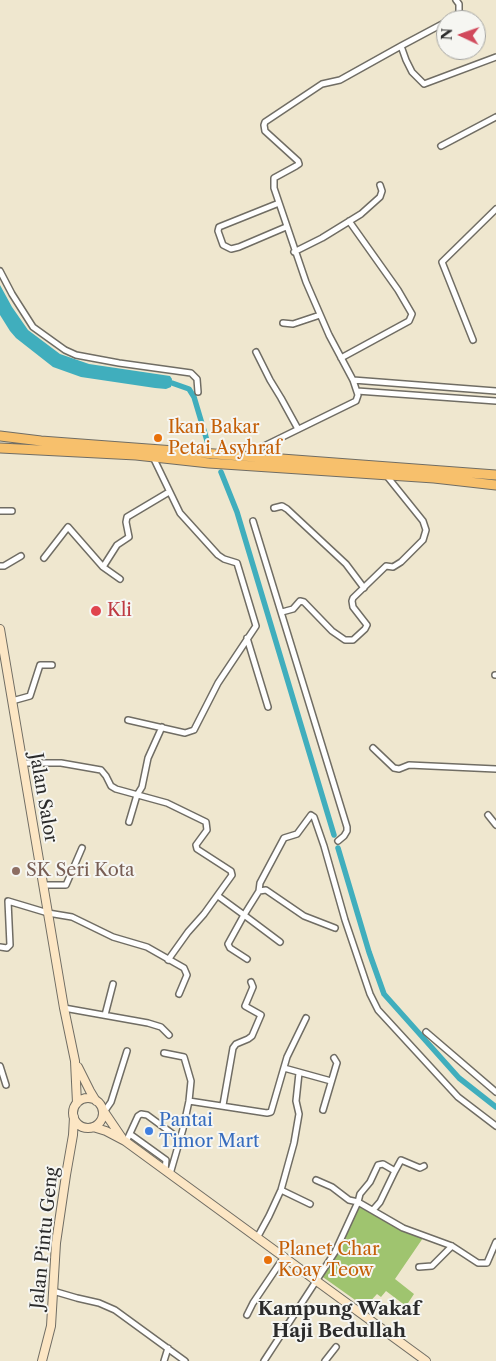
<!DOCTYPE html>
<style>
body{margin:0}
#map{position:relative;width:496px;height:1361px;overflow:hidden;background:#efe7cf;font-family:"Libre Caslon Text",serif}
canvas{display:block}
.north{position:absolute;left:436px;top:10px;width:50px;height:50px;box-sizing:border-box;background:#f6f6f2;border:1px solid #a5a5a2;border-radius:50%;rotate:273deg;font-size:14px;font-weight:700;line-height:20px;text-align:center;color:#2b2b2b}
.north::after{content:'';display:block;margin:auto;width:18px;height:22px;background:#d1495b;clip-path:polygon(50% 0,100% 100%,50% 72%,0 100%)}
</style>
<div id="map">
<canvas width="496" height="1361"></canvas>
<div class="north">N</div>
</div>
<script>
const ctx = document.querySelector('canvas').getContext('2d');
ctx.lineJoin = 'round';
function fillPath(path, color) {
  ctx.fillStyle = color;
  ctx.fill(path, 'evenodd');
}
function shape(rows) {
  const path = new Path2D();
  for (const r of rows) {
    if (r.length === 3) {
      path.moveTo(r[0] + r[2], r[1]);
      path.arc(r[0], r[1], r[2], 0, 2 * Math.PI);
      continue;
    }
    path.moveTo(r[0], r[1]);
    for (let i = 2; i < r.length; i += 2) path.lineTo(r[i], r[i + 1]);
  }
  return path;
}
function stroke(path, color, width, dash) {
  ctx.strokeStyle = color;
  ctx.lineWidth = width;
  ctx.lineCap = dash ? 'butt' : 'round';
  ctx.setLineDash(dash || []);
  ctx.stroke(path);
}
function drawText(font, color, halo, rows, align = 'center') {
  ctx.font = font + ' "Libre Caslon Text",serif';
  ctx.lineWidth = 4;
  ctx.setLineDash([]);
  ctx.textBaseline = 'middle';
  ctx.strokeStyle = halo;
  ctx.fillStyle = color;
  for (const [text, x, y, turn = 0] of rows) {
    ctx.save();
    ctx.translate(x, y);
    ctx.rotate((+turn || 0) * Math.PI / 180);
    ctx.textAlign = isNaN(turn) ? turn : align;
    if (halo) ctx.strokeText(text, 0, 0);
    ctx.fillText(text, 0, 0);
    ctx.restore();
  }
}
const green = shape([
 [359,1207,423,1238,395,1279,414,1294,406,1306,386,1291,381,1297,377,1294,365,1307,320,1275,357,1208]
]);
const water = shape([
 [0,285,12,307,28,330,60,354,89,364,170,376,172,379,171,387,166,389,155,388,81,377,53,367,16,338,10,331,0,315]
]);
const canal = shape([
 [172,383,189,389,194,397,208,444],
 [221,472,237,512,334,835],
 [338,848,369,952,384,994,459,1078,496,1107]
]);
const minor = shape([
 [450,20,455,18,459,12,459,4,456,0],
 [401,46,406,60,412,72,424,84,496,57],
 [441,146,496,117],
 [279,203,219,227,218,231,223,245,231,249,239,247,286,227],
 [294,252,322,238,361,214,380,197,382,191,380,185],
 [0,271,12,294,33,327,65,350,76,355,119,363,191,373,197,379,198,392],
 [283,323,293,324,320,315],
 [473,340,442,262,496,209],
 [256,352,270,380,281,398,298,429],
 [341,358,409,321,412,314,398,290,349,221],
 [353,380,496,391],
 [357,391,496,401],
 [255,457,262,447,356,401,358,395,353,380,329,335,306,282,274,188,274,178,296,166,299,164,298,161,265,131,264,125,265,122,322,84,340,80,401,46,446,22],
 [274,508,282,506,287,509,346,564,364,588],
 [0,511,12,511],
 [253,521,347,827,347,831,344,836,338,841],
 [44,558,68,527,103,567,120,579],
 [0,566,4,566,21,556],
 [103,567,117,545,129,537,126,522,127,517,169,492],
 [282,612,293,609,300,601,304,602,332,631,345,640,353,640,365,629,367,625,353,607,352,601,353,598,386,566,393,567,401,562,423,540,426,530,423,521,386,475],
 [247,638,268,707],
 [495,675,496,675],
 [12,701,30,696,40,665,52,665],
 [128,720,185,733,194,730,218,683,256,626,237,563,224,559,218,555,180,513,153,457],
 [373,748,394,768,399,769,409,765,496,769],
 [22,763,61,763,101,770,106,776,111,786,116,789,167,803,206,822,207,830,196,845,197,849,231,871,232,875,204,914,188,932,168,960],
 [488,815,496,825],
 [129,822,137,795,142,787,148,758,162,727],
 [43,885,66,885,82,848],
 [259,891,266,890,304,916,335,928],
 [218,896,244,915,259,891,260,883,284,838,297,834,311,815,314,817,324,846,345,920,370,994,378,1010,458,1097,496,1126],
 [0,947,7,948,10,945,8,901,48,913,72,917,113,937,147,947,184,968,187,975,179,994],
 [247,959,230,948,228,944,244,915,280,942],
 [64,1008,148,1023,161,1027,169,1035],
 [105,1015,113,984],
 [426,1032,496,1092],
 [164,1053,184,1057,191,1081,189,1101,183,1129,170,1174],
 [0,1066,6,1085],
 [284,1068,331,1081],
 [189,1101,267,1113,271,1112,287,1057,306,1018],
 [223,1105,233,1048,236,1044,248,1039,252,1036,261,1015,245,1006,253,987,251,982],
 [323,1110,336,1066,337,1063,334,1058],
 [104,1112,111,1102,127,1051],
 [130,1134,166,1160,165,1170],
 [126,1142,138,1116,141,1114,147,1115,181,1140],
 [316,1180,332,1187,349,1200,358,1202,360,1194,370,1182,378,1165,383,1164,395,1171,401,1160,420,1168,424,1166],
 [281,1190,310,1204],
 [373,1210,380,1202,395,1171],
 [257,1238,269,1216,281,1190,294,1143,299,1114,296,1101,299,1073],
 [419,1267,432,1266,452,1246],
 [53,1291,77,1298,99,1303,115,1310,185,1361],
 [247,1315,253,1303,284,1257],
 [164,1361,168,1348],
 [264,1361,335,1252,358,1202,403,1228,452,1246,478,1263,487,1263,496,1242],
 [325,1361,336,1347]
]);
const secondary = shape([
 [0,629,64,1008,75,1061,77,1103],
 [78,1067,90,1091,96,1101],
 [88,1113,15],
 [103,1110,122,1138],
 [93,1127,106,1131,125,1141,426,1361],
 [42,1361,51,1326,56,1243,66,1175,73,1135,74,1117]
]);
const primary = shape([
 [0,436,41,441,496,475],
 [0,448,136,455,209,463,434,478,496,485]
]);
const markers = [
 [158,438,5,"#e8710a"],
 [96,611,6,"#e0444e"],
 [16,871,5,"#8d6e63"],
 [149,1131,5,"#3f7fe0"],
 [268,1260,5,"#e8710a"]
];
const foodNames = [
 ["Ikan Bakar",168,428],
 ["Petai Asyhraf",168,449],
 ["Planet Char",278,1250],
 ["Koay Teow",278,1271]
];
const healthNames = [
 ["Kli",107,611]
];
const streetNames = [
 ["Jalan Salor",43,798,80],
 ["Jalan Pintu Geng",45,1238,-84]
];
const educationNames = [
 ["SK Seri Kota",26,871]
];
const shopNames = [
 ["Pantai",159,1121],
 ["Timor Mart",159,1142]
];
const neighbourhoodNames = [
 ["Kampung Wakaf",339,1310],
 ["Haji Bedullah",339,1332]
];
fillPath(green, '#9fc46f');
fillPath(water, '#40aebd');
stroke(canal, '#40aebd', 5.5);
stroke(minor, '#706d64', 8);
stroke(secondary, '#706d64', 10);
stroke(primary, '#706d64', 11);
stroke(minor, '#fff', 5);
stroke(secondary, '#fce6c4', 8);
stroke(primary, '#f7c06c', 9);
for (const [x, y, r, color] of markers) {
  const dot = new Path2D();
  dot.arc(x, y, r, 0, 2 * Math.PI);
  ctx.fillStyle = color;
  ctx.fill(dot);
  stroke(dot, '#f6f6f2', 2);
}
drawText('18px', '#c56008', '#f6f6f2', foodNames, 'left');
drawText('18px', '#be3a42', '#f6f6f2', healthNames, 'left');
drawText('18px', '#2b2b2b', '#f6f6f2', streetNames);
drawText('18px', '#785e54', '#f6f6f2', educationNames, 'left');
drawText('18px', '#366cbe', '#f6f6f2', shopNames, 'left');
drawText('bold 19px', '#2b2b2b', '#f6f6f2', neighbourhoodNames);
</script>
